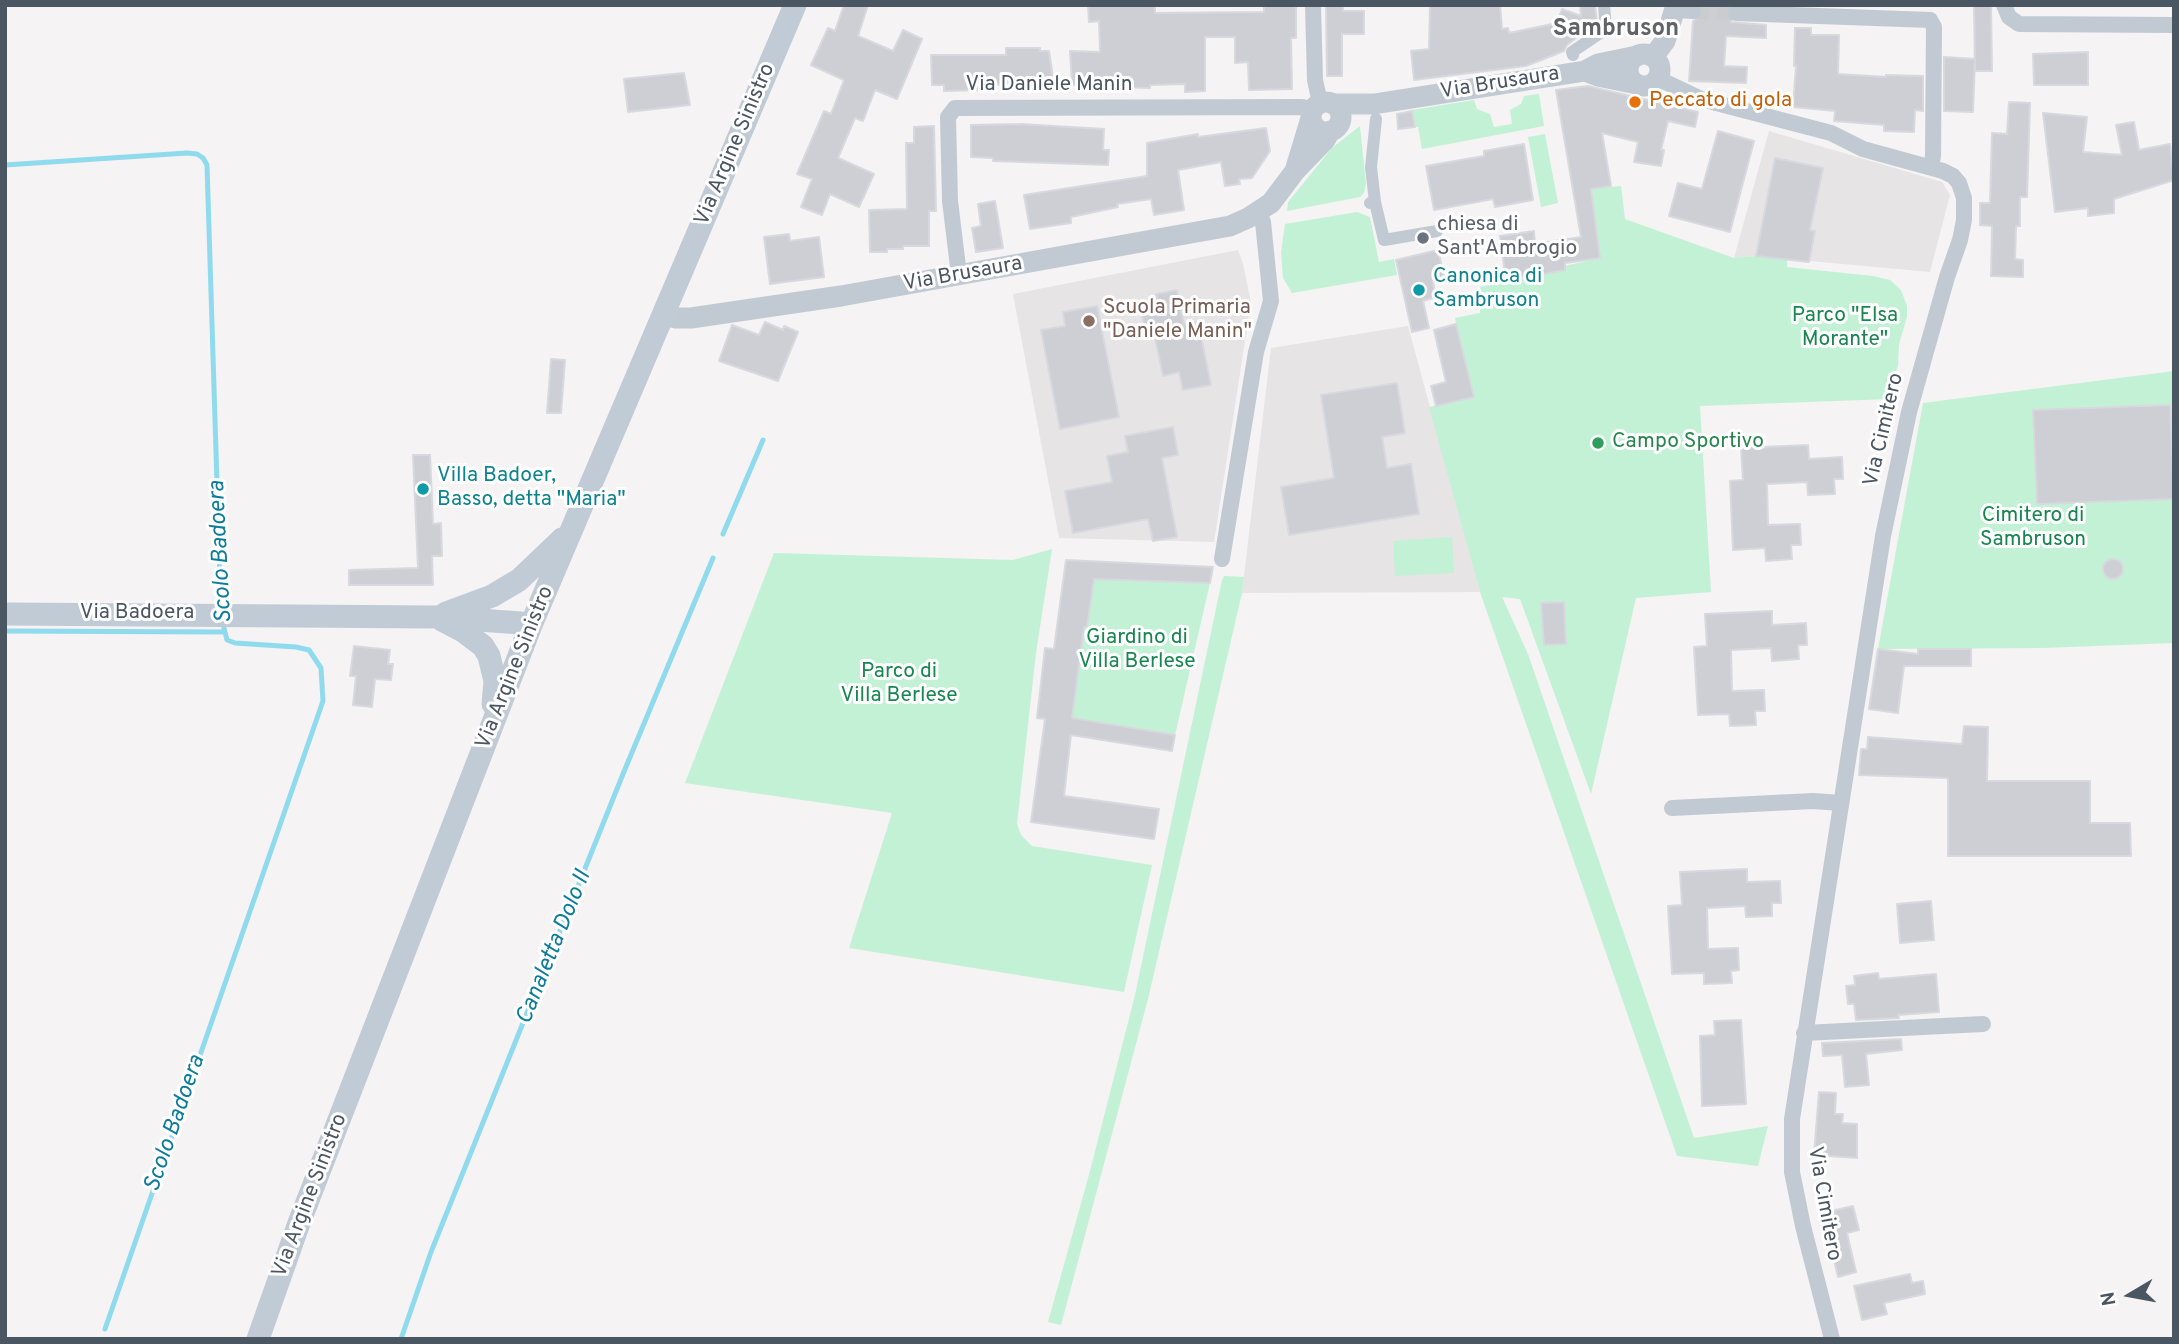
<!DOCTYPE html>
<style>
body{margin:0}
#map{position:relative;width:2179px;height:1344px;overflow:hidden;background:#f5f3f3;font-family:Overpass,sans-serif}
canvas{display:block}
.frame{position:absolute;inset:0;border:7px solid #4a5661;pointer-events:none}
.north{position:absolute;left:2095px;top:1260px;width:70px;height:70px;-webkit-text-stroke:5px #fff;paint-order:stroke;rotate:260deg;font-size:19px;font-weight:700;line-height:28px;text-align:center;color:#4a5661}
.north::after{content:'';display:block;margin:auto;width:24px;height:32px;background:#4a5661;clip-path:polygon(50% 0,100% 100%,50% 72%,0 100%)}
</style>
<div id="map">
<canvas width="2179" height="1344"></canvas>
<div class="frame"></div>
<div class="north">N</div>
</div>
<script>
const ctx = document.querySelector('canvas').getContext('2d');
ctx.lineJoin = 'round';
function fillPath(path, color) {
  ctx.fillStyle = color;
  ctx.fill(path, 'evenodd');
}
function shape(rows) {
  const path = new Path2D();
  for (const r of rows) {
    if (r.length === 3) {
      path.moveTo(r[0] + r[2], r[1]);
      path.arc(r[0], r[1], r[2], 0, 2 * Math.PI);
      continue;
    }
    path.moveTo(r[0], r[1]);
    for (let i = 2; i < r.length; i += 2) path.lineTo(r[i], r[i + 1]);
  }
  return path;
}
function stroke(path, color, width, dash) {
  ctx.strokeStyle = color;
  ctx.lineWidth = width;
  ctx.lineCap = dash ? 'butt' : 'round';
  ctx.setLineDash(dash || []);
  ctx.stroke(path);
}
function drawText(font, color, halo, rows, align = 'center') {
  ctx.font = font + ' Overpass,sans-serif';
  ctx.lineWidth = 6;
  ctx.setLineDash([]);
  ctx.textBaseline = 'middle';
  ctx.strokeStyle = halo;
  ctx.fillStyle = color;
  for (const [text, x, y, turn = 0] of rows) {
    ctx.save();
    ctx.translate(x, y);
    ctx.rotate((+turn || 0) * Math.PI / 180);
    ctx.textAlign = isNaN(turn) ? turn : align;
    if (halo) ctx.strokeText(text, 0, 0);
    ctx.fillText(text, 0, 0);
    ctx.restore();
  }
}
const education = shape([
 [1769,131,1942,182,1950,195,1930,272,1756,256,1734,258],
 [1238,250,1243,264,1251,302,1214,542,1059,538,1013,294],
 [1408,326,1480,592,1242,593,1271,348]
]);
const green = shape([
 [1539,94,1544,126,1422,149,1418,127,1415,127,1412,110,1474,100,1477,109,1490,114,1494,127,1512,124,1510,110,1521,104,1524,96],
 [1360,126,1366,184,1364,193,1360,197,1287,211,1288,202,1332,148],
 [1545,134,1558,203,1541,207,1528,137],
 [1621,186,1625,219,1734,258,1756,256,1787,260,1787,267,1873,276,1890,280,1901,290,1907,306,1907,317,1899,344,1898,365,1889,399,1700,406,1711,592,1636,598,1591,794,1520,599,1502,597,1528,654,1694,1138,1768,1126,1758,1166,1677,1156,1480,592,1429,407,1473,397,1455,318,1480,313,1480,287,1565,270,1565,266,1600,258,1591,189],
 [1357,212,1370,217,1379,262,1394,259,1397,275,1292,293,1283,278,1281,253,1285,224],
 [2174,371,2174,643,2042,648,1878,649,1923,403],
 [1452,537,1454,573,1395,576,1393,541],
 [1052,549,1036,653,1017,824,1021,835,1032,846,1152,865,1124,992,849,948,892,813,685,783,774,553,1013,560],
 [1224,576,1244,577,1242,593,1148,999,1061,1325,1048,1322,1090,1171,1135,995,1222,580],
 [1094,579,1210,583,1175,735,1072,723,1082,637,1075,626,1087,627]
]);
const stream = shape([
 [5,165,187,153,197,154,203,158,207,165,221,610],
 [723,534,763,440],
 [5,631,224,632],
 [105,1329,323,701,321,668,309,650,296,647,235,643,227,640,222,620],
 [401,1339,431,1252,623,774,713,558]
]);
const building = shape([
 [844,5,868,5,858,36,893,51,903,30,922,39,897,99,875,90,863,121,855,118,838,158,874,174,859,207,830,194,822,215,801,207,812,179,797,174,824,111,831,114,844,80,811,65,828,28,835,31,844,5],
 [1088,5,1155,5,1155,13,1264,12,1264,5,1296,5,1296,38,1291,38,1292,89,1249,90,1248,62,1235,63,1235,37,1205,37,1205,91,1185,92,1185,84,1150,85,1150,88,1118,87,1118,85,1072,85,1070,51,1100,52,1099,21,1089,22,1088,5],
 [1326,5,1343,5,1343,11,1364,11,1364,34,1342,34,1342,76,1327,76,1326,5],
 [1430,5,1500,5,1502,29,1508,28,1509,33,1557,23,1562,9,1581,16,1580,5,1595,5,1597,22,1567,45,1564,51,1526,66,1414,80,1411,51,1429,49,1430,5],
 [1702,5,1729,5,1726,13,1731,22,1766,25,1766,38,1726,36,1724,66,1747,67,1746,83,1689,81,1693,21,1702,16,1702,5],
 [1974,5,1991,5,1992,71,1975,71,1974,5],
 [1795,28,1811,28,1811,35,1839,35,1838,74,1886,77,1886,75,1923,76,1923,111,1915,110,1914,132,1884,131,1884,125,1834,121,1835,111,1793,107,1796,66,1794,66,1795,28],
 [1006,48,1040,48,1040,51,1049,51,1054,84,981,85,981,90,944,91,944,85,932,85,931,55,1006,55,1006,48],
 [2088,52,2088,85,2034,85,2033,54,2088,52],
 [1944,57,1975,59,1973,112,1944,111,1944,57],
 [684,73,690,105,628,112,624,79,684,73],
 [1588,86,1698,112,1695,127,1668,121,1661,150,1664,150,1661,166,1634,162,1638,142,1602,133,1611,186,1591,189,1600,258,1565,263,1565,270,1506,281,1500,236,1534,231,1535,244,1581,237,1556,90,1588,86],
 [2009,102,2030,103,2027,197,2020,197,2020,226,2016,226,2015,259,2023,260,2023,277,1991,276,1992,226,1980,225,1980,203,1990,203,1992,133,2007,134,2009,102],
 [1412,111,1415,127,1398,129,1397,114,1412,111],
 [2043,113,2087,117,2083,152,2122,155,2116,125,2134,122,2139,150,2170,144,2174,180,2114,199,2114,213,2088,216,2088,208,2055,212,2043,113],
 [1021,124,1104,129,1103,150,1109,150,1108,165,993,161,993,158,971,157,971,125,1021,124],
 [934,126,936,211,929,211,929,246,903,246,903,249,887,249,887,252,870,252,869,210,907,209,906,143,914,143,914,127,934,126],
 [1266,128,1270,151,1252,178,1239,179,1240,184,1225,186,1221,162,1178,170,1184,210,1154,215,1151,199,1117,204,1118,207,1071,217,1071,223,1030,229,1024,195,1147,176,1147,143,1198,134,1198,137,1266,128],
 [1718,131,1754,141,1730,232,1669,216,1678,183,1702,189,1718,131],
 [1524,144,1533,200,1495,207,1493,199,1434,210,1426,166,1484,156,1484,151,1524,144],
 [1775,158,1823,168,1810,230,1815,231,1809,262,1756,256,1775,158],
 [995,201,1003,248,976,252,972,228,981,226,978,204,995,201],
 [789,234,790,241,819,237,824,277,770,284,764,237,789,234],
 [1438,250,1445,279,1433,282,1436,297,1423,301,1429,328,1412,332,1396,260,1438,250],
 [1177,290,1184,325,1198,322,1211,385,1183,390,1179,372,1163,376,1154,333,1146,335,1140,304,1157,301,1156,294,1177,290],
 [1097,306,1119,417,1060,429,1041,330,1065,326,1063,312,1097,306],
 [765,322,783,330,784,326,798,332,778,381,719,361,732,325,759,335,765,322],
 [1456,324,1474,397,1436,406,1431,386,1446,382,1434,330,1456,324],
 [551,359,565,360,561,413,547,413,551,359],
 [1397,383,1405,433,1382,437,1387,468,1411,464,1419,514,1289,535,1281,487,1334,478,1321,395,1397,383],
 [2170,405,2174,499,2037,504,2033,410,2170,405],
 [1173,427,1178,455,1162,458,1177,537,1153,541,1148,519,1073,533,1065,491,1112,482,1107,456,1128,452,1125,436,1173,427],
 [1808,445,1809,459,1842,457,1843,479,1834,479,1835,494,1808,495,1807,482,1767,484,1768,525,1800,524,1801,545,1791,545,1792,559,1766,561,1765,548,1733,550,1730,481,1743,480,1741,448,1808,445],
 [413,455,430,455,433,524,441,523,442,556,432,556,433,585,349,585,349,570,418,568,413,455],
 [2113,569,10],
 [1066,560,1213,567,1210,583,1094,579,1087,627,1084,627,1072,718,1175,735,1172,751,1071,735,1064,796,1159,809,1154,839,1031,822,1045,719,1037,718,1045,648,1054,649,1066,560],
 [1564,602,1566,644,1544,645,1541,603,1564,602],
 [1772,611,1772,625,1806,623,1807,645,1798,645,1799,659,1772,661,1771,648,1731,650,1732,691,1764,690,1765,711,1755,711,1756,725,1730,726,1729,714,1698,715,1694,647,1707,646,1705,614,1772,611],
 [354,646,390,650,388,664,393,664,391,680,375,679,372,707,353,705,356,676,350,676,354,646],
 [1878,649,1918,654,1918,649,1971,649,1971,666,1904,666,1898,713,1869,709,1878,649],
 [1964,726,1988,727,1987,781,2090,781,2090,823,2130,823,2131,856,1948,856,1948,778,1859,775,1861,749,1867,749,1868,737,1962,744,1964,726],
 [1747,869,1747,882,1780,881,1781,903,1772,903,1772,916,1746,917,1745,906,1707,908,1708,949,1738,948,1739,970,1731,971,1732,983,1704,984,1704,973,1672,974,1668,906,1682,905,1680,872,1747,869],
 [1931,901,1934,940,1900,943,1897,904,1931,901],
 [1878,973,1879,979,1936,974,1939,1012,1898,1015,1899,1018,1856,1020,1854,1004,1848,1004,1846,986,1855,985,1854,976,1878,973],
 [1741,1020,1746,1104,1702,1106,1700,1036,1715,1035,1714,1021,1741,1020],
 [1901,1039,1902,1050,1866,1054,1869,1085,1845,1087,1842,1055,1823,1056,1822,1043,1901,1039],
 [1819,1092,1836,1093,1835,1114,1843,1114,1842,1123,1857,1124,1857,1158,1814,1155,1819,1092],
 [1853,1206,1859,1230,1847,1233,1856,1272,1838,1277,1823,1213,1853,1206],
 [1910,1274,1912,1283,1923,1281,1925,1294,1884,1303,1887,1314,1862,1320,1854,1286,1910,1274]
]);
const minorTunnel = shape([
 [1693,11,1736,13]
]);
const pedestrian = shape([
 [1573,55,1572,52,1606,29,1604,5],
 [1375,202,1384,240,1437,231],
 [1370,203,1375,202,1371,167,1376,119]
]);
const minor = shape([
 [1313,5,1315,80,1320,103],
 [2004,5,2009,17,2019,24,2174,25],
 [1676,10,1693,11],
 [1736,13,1930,20,1934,27,1933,156,1931,167],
 [1657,78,1701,99,1831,133,1863,149,1943,171,1953,176,1959,183,1964,198,1964,220,1960,240,1947,277,1909,412,1883,536,1792,1119,1792,1172,1803,1226,1832,1339],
 [959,275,950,201,948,117,955,108,1302,107,1312,110],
 [1222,559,1256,352,1271,301,1263,222,1258,212],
 [1672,808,1813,801,1841,803],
 [1804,1033,1983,1024]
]);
const tertiary = shape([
 [1644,70,16],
 [1653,57,1665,41,1676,5],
 [1585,71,1598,76,1637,84],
 [1326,117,15],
 [1333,104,1374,104,1585,71,1598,64,1637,56],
 [1295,171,1311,118],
 [664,315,676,318,691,318,841,296,1230,226,1248,218,1271,203,1295,171,1325,140,1330,131]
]);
const secondary = shape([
 [446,613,492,596,519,580,562,539],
 [5,614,436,617,521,623,531,625],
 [442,620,463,631,483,646,489,656,495,681,493,704],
 [258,1339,299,1223,531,625,795,5]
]);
const markers = [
 [1635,102,7,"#e8710a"],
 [1423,238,7,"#6b7280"],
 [1419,290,7,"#0f9aa8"],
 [1089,321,7,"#8d6e63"],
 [1598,443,7,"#2e9e5b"],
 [423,489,7,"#0f9aa8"]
];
const streetNames = [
 ["Via Brusaura",1500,84,-9],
 ["Via Daniele Manin",1049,86],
 ["Via Argine Sinistro",736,145,-67],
 ["Via Brusaura",963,275,-10],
 ["Via Cimitero",1885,430,-77],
 ["Via Badoera",137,614],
 ["Via Argine Sinistro",516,668,-68],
 ["Via Argine Sinistro",311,1196,-69],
 ["Via Cimitero",1823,1204,80]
];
const foodNames = [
 ["Peccato di gola",1649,102]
];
const worshipNames = [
 ["chiesa di",1437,226],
 ["Sant'Ambrogio",1437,250]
];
const cultureNames = [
 ["Canonica di",1433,278],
 ["Sambruson",1433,302],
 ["Villa Badoer,",437,477],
 ["Basso, detta \"Maria\"",437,501]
];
const educationNames = [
 ["Scuola Primaria",1103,309],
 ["\"Daniele Manin\"",1103,333]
];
const parkNames = [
 ["Parco \"Elsa",1845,317],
 ["Morante\"",1845,341],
 ["Cimitero di",2033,517],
 ["Sambruson",2033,541],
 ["Giardino di",1137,639],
 ["Villa Berlese",1137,663],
 ["Parco di",899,673],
 ["Villa Berlese",899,697]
];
const leisureNames = [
 ["Campo Sportivo",1612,443]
];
const waterNames = [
 ["Scolo Badoera",222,552,-93],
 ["Canaletta Dolo II",555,948,-68],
 ["Scolo Badoera",176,1124,-71]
];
const quarterNames = [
 ["Sambruson",1616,30]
];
fillPath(education, '#e6e4e5');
fillPath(green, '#c3f1d5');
stroke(stream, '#90daee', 5);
fillPath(building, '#cdcfd5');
stroke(building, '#d7d9de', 2);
stroke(minorTunnel, '#caccce', 16, [16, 8]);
stroke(pedestrian, '#c1cad2', 12);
stroke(minor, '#c1cad2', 16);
stroke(tertiary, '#c1cad2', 21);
stroke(secondary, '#c1cbd6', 23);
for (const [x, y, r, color] of markers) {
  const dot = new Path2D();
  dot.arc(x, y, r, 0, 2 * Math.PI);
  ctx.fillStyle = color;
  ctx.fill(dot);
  stroke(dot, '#fff', 2.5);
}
drawText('21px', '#4a5661', '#fff', streetNames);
drawText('21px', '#c56008', '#fff', foodNames, 'left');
drawText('21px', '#5b616d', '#fff', worshipNames, 'left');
drawText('21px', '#0d838f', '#fff', cultureNames, 'left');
drawText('21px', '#785e54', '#fff', educationNames, 'left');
drawText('21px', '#17864f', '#fff', parkNames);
drawText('21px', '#27864d', '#fff', leisureNames, 'left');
drawText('italic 23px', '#0c7c9b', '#fff', waterNames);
drawText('bold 24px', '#5f6368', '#fff', quarterNames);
</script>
